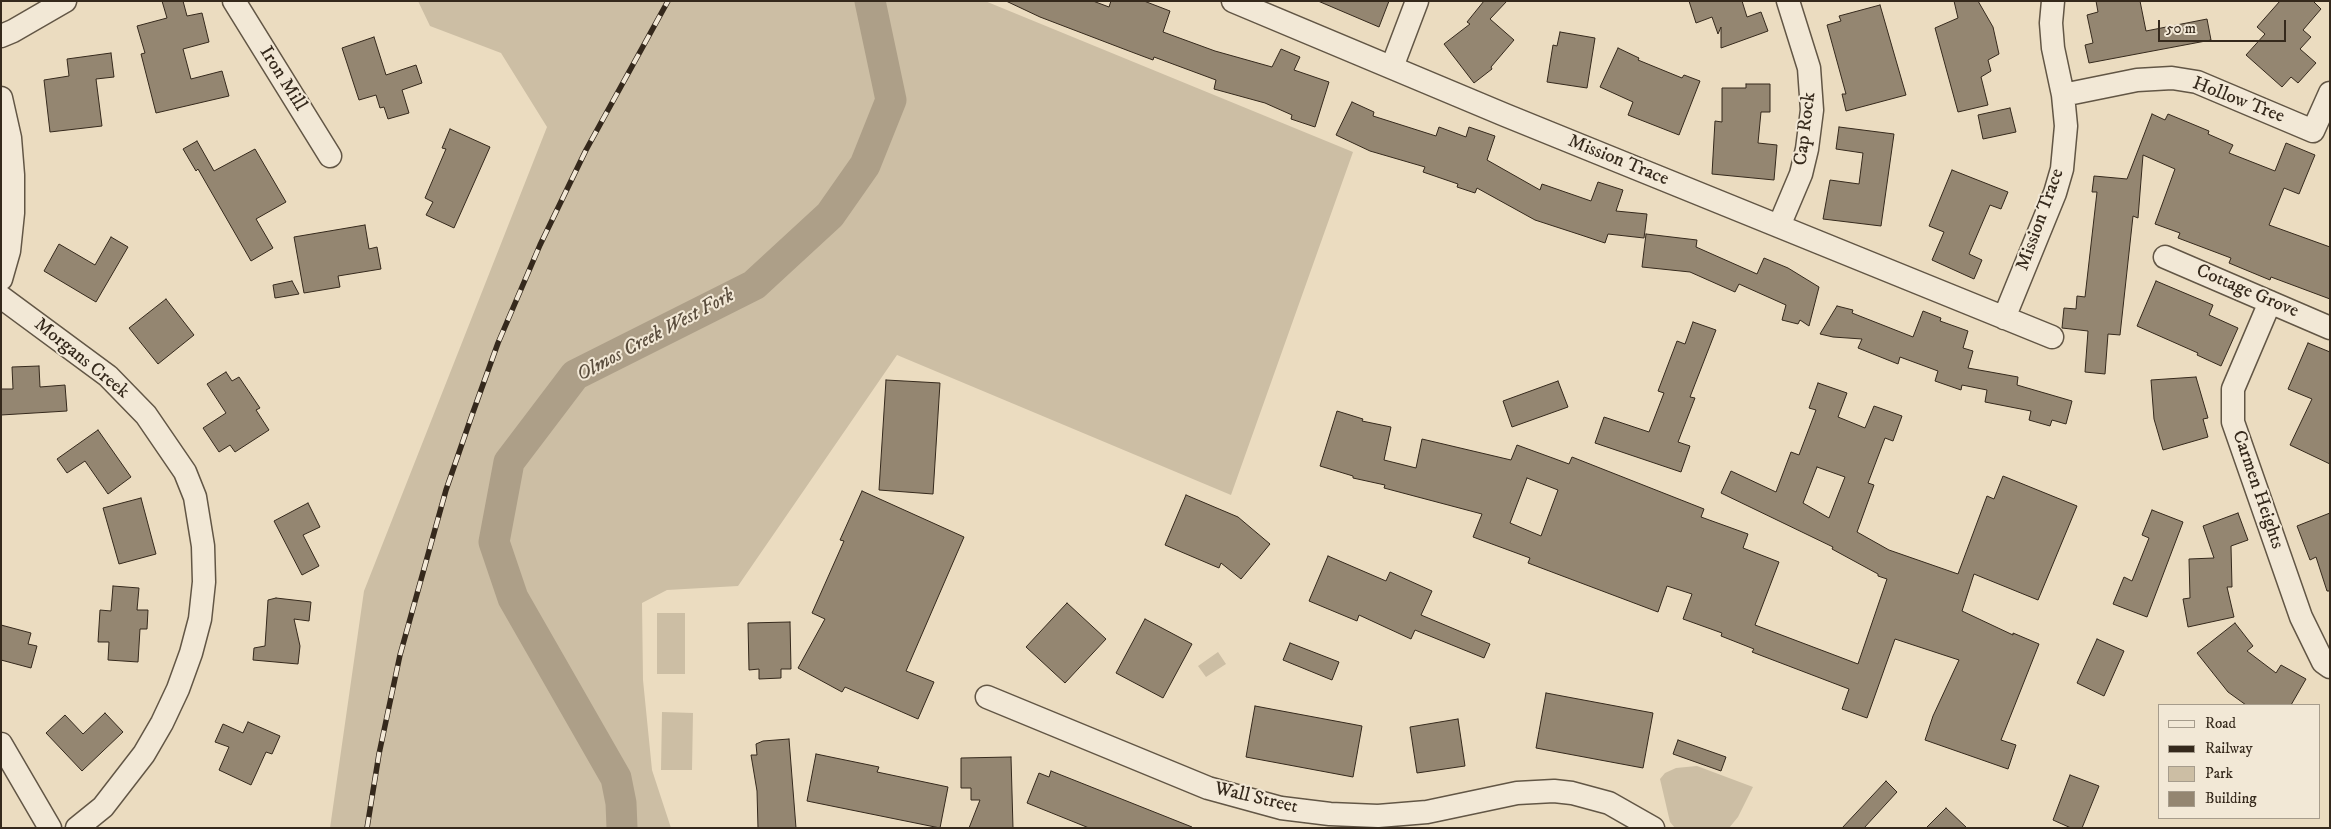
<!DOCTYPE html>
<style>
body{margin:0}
#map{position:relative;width:2331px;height:829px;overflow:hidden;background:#ebdcc0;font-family:"IM FELL DW Pica",serif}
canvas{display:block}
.frame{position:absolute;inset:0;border:2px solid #35291c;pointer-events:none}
.legend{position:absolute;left:2158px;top:704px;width:162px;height:115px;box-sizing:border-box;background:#f2e8d6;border:1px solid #a69c8c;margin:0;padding:6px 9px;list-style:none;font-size:15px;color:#35291c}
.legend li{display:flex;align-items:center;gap:10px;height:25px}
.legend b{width:25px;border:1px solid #a69c8c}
.scale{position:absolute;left:2158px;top:20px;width:128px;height:22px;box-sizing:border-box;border:2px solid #35291c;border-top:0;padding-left:6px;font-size:15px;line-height:18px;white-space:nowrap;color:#35291c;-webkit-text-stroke:4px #f2e8d6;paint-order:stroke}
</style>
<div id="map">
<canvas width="2331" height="829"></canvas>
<div class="frame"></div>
<ul class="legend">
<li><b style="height:6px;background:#f2e8d6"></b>Road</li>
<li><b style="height:6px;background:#35291c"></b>Railway</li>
<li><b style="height:14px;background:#ccbea4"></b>Park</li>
<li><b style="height:14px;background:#948671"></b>Building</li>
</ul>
<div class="scale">50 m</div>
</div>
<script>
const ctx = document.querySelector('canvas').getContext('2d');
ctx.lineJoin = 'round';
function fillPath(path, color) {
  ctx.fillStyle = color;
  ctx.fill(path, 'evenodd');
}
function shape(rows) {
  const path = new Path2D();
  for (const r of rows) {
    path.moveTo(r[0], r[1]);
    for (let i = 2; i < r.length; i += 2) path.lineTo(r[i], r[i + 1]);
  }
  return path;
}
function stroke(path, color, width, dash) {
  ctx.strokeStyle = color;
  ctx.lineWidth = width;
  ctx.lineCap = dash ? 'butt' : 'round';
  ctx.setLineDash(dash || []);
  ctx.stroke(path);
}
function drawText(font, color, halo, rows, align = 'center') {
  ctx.font = font + ' "IM FELL DW Pica",serif';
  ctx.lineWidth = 4;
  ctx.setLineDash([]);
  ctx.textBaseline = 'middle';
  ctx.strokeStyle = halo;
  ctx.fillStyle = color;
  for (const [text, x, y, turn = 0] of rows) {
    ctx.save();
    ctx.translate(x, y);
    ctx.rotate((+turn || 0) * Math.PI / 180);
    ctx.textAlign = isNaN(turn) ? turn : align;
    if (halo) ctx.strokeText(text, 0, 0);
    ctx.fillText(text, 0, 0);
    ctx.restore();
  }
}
const green = shape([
 [418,1,985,1,1353,152,1231,495,897,355,738,586,667,590,642,603,643,680,652,770,671,828,330,828,364,591,547,127,501,53,430,26],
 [657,613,685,613,685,674,657,674],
 [1218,652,1226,664,1206,677,1198,666],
 [662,712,693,713,692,770,661,770],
 [1697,766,1753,787,1738,817,1729,828,1675,828,1670,822,1660,779,1665,773,1676,768]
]);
const river = shape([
 [622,828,621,803,616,778,513,598,494,542,509,462,575,375,754,285,830,215,865,165,891,100,870,1]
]);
const building = shape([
 [162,1,183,1,187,16,202,13,209,42,183,49,191,79,222,71,229,96,156,113,141,54,145,53,137,26,167,18,162,1],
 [1006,1,1093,1,1109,7,1111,1,1144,1,1170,11,1163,32,1215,51,1272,67,1281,49,1300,57,1294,70,1329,82,1315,127,1291,119,1292,115,1265,103,1214,89,1216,80,1154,57,1153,60,1129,51,1040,17,1006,1],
 [1318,1,1389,1,1379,27,1318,1],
 [1484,1,1507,1,1490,19,1514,40,1491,67,1492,69,1474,83,1444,44,1470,24,1467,22,1484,1],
 [1689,1,1742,1,1747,17,1761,12,1768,31,1721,48,1721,27,1718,34,1712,17,1696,23,1689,1],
 [1954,1,1978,1,1993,27,1999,54,1988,60,1991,71,1981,77,1988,105,1958,112,1935,28,1958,18,1954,1],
 [2096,1,2140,1,2146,31,2207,19,2211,40,2089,63,2085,45,2093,43,2087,15,2098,12,2096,1],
 [2280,1,2313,1,2321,9,2303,30,2311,37,2300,49,2316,63,2298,83,2291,77,2282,87,2246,55,2265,34,2257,27,2280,1],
 [1880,5,1906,95,1846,111,1842,94,1846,94,1827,25,1841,21,1839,16,1880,5],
 [1560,32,1595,38,1587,88,1547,82,1553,45,1557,46,1560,32],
 [374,37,386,75,416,65,422,83,402,90,409,113,388,119,384,107,380,108,376,95,359,100,342,48,374,37],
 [1618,48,1639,58,1638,60,1682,78,1684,75,1700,81,1679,135,1628,115,1633,102,1600,87,1618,48],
 [111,53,114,77,96,79,102,126,50,132,44,80,69,76,67,59,111,53],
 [1746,84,1770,84,1770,112,1761,112,1758,143,1777,145,1774,180,1712,174,1715,121,1722,122,1722,88,1746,88,1746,84],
 [1352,102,1374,112,1373,116,1436,136,1439,127,1466,137,1469,127,1495,136,1487,160,1540,190,1542,184,1591,201,1598,182,1623,190,1616,211,1647,214,1644,238,1608,234,1605,243,1581,235,1535,220,1477,188,1475,193,1457,187,1458,184,1423,172,1425,167,1370,151,1336,135,1352,102],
 [2010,108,2016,132,1983,139,1978,115,2010,108],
 [2152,114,2165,120,2168,114,2209,131,2208,134,2233,145,2229,153,2275,171,2286,143,2315,155,2299,194,2284,188,2269,225,2330,247,2330,299,2271,277,2270,280,2229,263,2231,258,2178,238,2180,233,2155,224,2175,169,2143,155,2138,218,2133,216,2120,335,2108,334,2105,374,2085,372,2088,331,2062,328,2064,308,2076,309,2077,296,2085,297,2097,192,2092,192,2094,176,2127,179,2152,114],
 [1839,127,1894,134,1881,226,1823,219,1830,180,1859,184,1863,153,1836,149,1839,127],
 [450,129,490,147,454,228,426,215,433,202,425,198,446,149,442,148,450,129],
 [197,141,214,171,255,149,286,202,256,219,273,248,251,261,198,169,196,171,183,149,197,141],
 [1952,170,2008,192,2001,209,1990,205,1969,254,1982,260,1974,279,1932,260,1944,232,1929,226,1952,170],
 [365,225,369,249,377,247,381,269,338,276,340,287,304,293,294,237,365,225],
 [1646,234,1697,240,1696,247,1757,274,1764,258,1788,268,1819,287,1809,326,1800,320,1798,324,1782,320,1786,305,1739,284,1735,292,1690,272,1642,267,1646,234],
 [111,237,128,247,96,302,44,271,59,244,95,265,111,237],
 [292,281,299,294,275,298,273,285,292,281],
 [2156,281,2213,305,2209,315,2238,328,2221,366,2197,355,2198,353,2137,326,2156,281],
 [166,299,194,335,158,364,129,328,166,299],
 [1837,306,1853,310,1852,313,1913,337,1923,311,1941,318,1940,321,1968,331,1963,348,1973,351,1968,368,2018,377,2017,385,2072,401,2066,424,2052,420,2050,426,2029,420,2031,411,1985,402,1987,390,1962,385,1961,390,1935,381,1938,371,1900,357,1898,364,1858,348,1862,339,1833,337,1820,334,1837,306],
 [1693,322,1716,330,1690,397,1695,398,1678,442,1690,446,1681,472,1595,443,1604,417,1649,432,1664,393,1658,391,1677,341,1685,344,1693,322],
 [2308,343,2330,352,2330,464,2290,445,2312,399,2288,389,2308,343],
 [39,366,40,387,65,385,67,411,1,415,1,389,13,389,12,367,39,366],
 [226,372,232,381,239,377,260,408,256,410,269,430,235,452,230,445,219,452,203,428,226,413,207,384,226,372],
 [2196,377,2208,418,2203,419,2208,437,2163,450,2154,419,2151,380,2196,377],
 [886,380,940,383,933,494,879,490,886,380],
 [1558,381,1568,407,1512,427,1503,401,1558,381],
 [1818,383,1847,393,1838,417,1865,428,1874,406,1902,416,1893,441,1885,438,1868,483,1874,485,1857,532,1889,550,1958,574,1987,496,1994,499,2003,476,2077,506,2038,600,1974,574,1962,611,2013,635,2013,633,2039,644,2001,740,2016,745,2008,769,1925,740,1933,716,1959,660,1895,639,1867,718,1842,709,1849,689,1752,652,1754,649,1721,636,1722,633,1683,619,1692,594,1667,586,1658,612,1528,563,1530,558,1473,537,1482,514,1384,488,1385,485,1353,478,1353,476,1320,466,1337,411,1363,419,1362,421,1391,427,1384,460,1416,468,1422,439,1511,460,1517,445,1569,464,1572,457,1704,509,1701,517,1748,534,1743,548,1779,562,1755,625,1858,664,1887,579,1878,576,1878,574,1832,549,1833,547,1721,493,1731,471,1776,492,1791,452,1799,455,1816,410,1809,408,1818,383],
 [1817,467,1845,477,1829,518,1803,503,1817,467],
 [1527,478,1558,490,1541,536,1510,523,1527,478],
 [98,430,131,477,108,494,85,461,67,473,57,459,98,430],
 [862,491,964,537,906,671,934,682,918,719,845,687,842,692,798,668,825,619,812,613,844,541,840,540,862,491],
 [1186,495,1238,517,1270,544,1241,579,1221,563,1219,568,1165,545,1186,495],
 [141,498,156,554,119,564,103,508,141,498],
 [308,503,320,527,303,535,319,566,302,575,274,521,308,503],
 [2152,510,2183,522,2147,617,2113,604,2124,577,2132,581,2149,538,2142,535,2152,510],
 [2238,513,2248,540,2231,546,2232,587,2227,587,2234,617,2188,627,2183,599,2190,598,2189,559,2214,558,2203,526,2238,513],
 [2330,513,2330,591,2327,591,2316,557,2310,560,2297,526,2330,513],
 [1328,556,1386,581,1390,572,1432,591,1421,615,1490,644,1484,658,1415,630,1411,639,1359,615,1357,621,1309,601,1328,556],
 [113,586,139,588,137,610,148,610,147,629,140,629,138,662,108,660,109,642,98,642,100,610,111,611,113,586],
 [276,598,311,602,309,621,294,619,300,646,298,664,253,660,254,648,265,646,268,600,276,598],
 [1067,603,1106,639,1065,683,1026,647,1067,603],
 [1145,619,1192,644,1163,698,1116,673,1145,619],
 [790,622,791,669,781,669,781,678,759,679,759,669,749,670,748,623,790,622],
 [2235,623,2253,646,2247,651,2276,673,2281,665,2306,679,2291,705,2246,705,2228,692,2197,653,2235,623],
 [1,625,31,633,28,644,37,646,31,668,1,660,1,625],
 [2097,639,2124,651,2104,696,2077,683,2097,639],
 [1290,643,1339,662,1332,680,1283,660,1290,643],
 [1546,693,1653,713,1643,768,1536,748,1546,693],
 [1255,706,1362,726,1353,777,1246,757,1255,706],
 [105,713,123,732,82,771,46,733,65,715,83,734,105,713],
 [1458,719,1465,766,1417,773,1410,727,1458,719],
 [248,722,280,736,272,754,266,752,251,785,219,770,229,747,215,742,223,724,243,733,248,722],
 [789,739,796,828,758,828,757,791,751,755,757,755,756,744,763,741,789,739],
 [1678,740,1726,757,1721,771,1673,754,1678,740],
 [816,754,879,767,877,772,948,787,940,828,807,801,816,754],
 [1011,757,1013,828,969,828,980,800,971,800,971,788,961,788,961,758,1011,757],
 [1051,771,1192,827,1192,828,1089,828,1027,803,1039,773,1049,777,1051,771],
 [2070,775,2099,786,2082,828,2071,828,2053,820,2070,775],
 [1886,781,1897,792,1864,828,1842,828,1886,781],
 [1946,808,1967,828,1926,828,1946,808]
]);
const minor = shape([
 [234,1,330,156],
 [1233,1,1505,115,2052,337],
 [1,36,13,31,65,1],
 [1392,67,1417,1],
 [2063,95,2137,80,2172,78,2197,82,2313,131,2330,93],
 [1,98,10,138,13,175,13,213,9,251,1,279],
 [1779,226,1801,174,1807,149,1812,110,1809,68,1788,1],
 [2165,257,2330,328],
 [1,297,108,376,146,415,185,472,195,497,203,546,204,582,200,619,191,653,178,689,162,723,144,754,103,807,77,828],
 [2270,302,2233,389,2233,422,2301,617,2323,662,2330,667],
 [2004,318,2055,193,2062,169,2066,126,2063,95,2053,48,2051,23,2053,1],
 [987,697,1208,788,1281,808,1330,814,1378,816,1427,812,1517,793,1554,791,1572,793,1609,803,1653,828],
 [1,744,50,828]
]);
const rail = shape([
 [367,828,379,754,400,655,446,490,472,415,498,343,540,245,586,150,668,1]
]);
const streetNames = [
 ["Iron Mill",282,79,58],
 ["Hollow Tree",2238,101,21],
 ["Cap Rock",1806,129,-83],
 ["Mission Trace",1618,161,22],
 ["Mission Trace",2041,220,-70],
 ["Cottage Grove",2247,292,23],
 ["Morgans Creek",81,359,39],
 ["Carmen Heights",2257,490,71],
 ["Wall Street",1256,799,13]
];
const waterNames = [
 ["Olmos Creek West Fork",656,336,-28]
];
fillPath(green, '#ccbea4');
stroke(river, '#ad9f88', 31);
fillPath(building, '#948671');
stroke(building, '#35291c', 1);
stroke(minor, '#625645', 25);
stroke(minor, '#f2e8d6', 22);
stroke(rail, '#35291c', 5.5);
stroke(rail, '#f2e8d6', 4, [11]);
drawText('19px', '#35291c', '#f2e8d6', streetNames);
drawText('italic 20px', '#594c3c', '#f2e8d6', waterNames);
</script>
